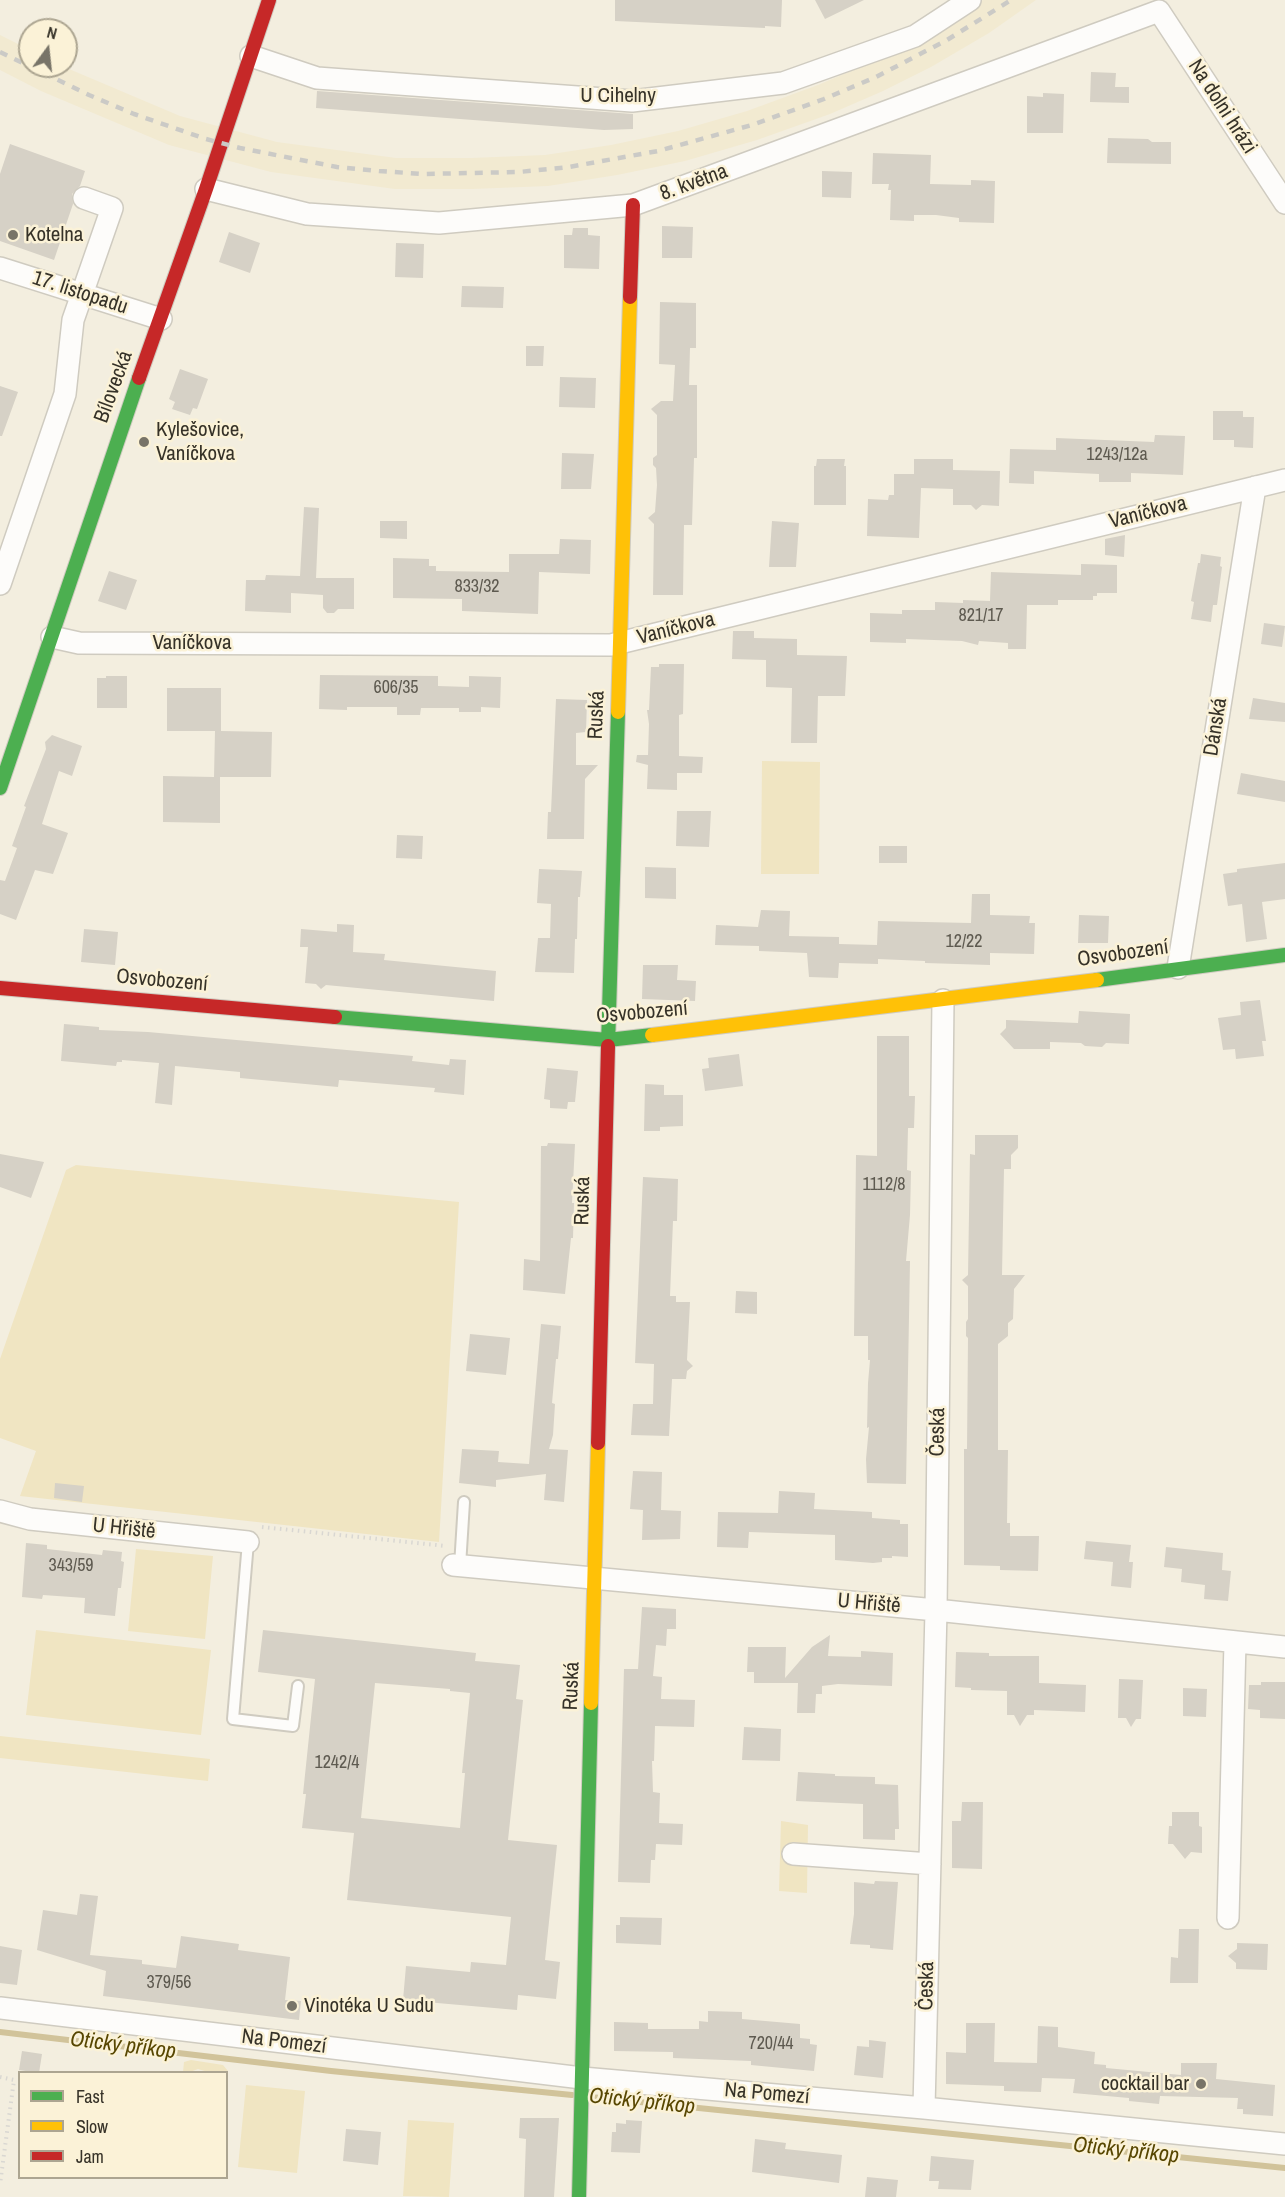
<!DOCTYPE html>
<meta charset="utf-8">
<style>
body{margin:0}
#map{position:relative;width:1285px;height:2197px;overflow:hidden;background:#f3eedf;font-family:"Archivo Narrow",sans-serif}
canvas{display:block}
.legend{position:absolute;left:18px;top:2071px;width:210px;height:108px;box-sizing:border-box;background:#fbf2d7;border:2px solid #aca591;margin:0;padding:8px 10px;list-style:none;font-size:18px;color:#363228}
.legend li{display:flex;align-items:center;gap:12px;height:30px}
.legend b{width:30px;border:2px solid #aca591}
.north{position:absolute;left:18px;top:18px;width:60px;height:60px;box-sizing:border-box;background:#fbf2d7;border:2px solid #aca591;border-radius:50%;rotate:15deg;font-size:16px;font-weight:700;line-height:24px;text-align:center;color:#363228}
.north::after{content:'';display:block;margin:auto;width:21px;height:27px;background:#787468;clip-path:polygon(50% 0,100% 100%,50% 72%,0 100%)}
</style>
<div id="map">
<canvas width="1285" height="2197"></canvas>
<ul class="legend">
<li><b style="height:8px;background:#4caf50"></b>Fast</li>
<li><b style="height:8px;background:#ffc107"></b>Slow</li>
<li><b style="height:8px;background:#c62828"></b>Jam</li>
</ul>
<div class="north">N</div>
</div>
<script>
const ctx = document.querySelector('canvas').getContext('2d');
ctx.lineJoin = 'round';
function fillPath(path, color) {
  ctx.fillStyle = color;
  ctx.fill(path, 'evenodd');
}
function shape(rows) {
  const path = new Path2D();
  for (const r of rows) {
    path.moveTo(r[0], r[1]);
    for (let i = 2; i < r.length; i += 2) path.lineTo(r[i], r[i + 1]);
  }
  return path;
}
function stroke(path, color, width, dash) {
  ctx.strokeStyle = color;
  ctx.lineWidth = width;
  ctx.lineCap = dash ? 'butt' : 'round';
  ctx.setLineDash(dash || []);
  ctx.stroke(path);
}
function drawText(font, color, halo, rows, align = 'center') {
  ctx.font = font + ' "Archivo Narrow",sans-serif';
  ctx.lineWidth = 5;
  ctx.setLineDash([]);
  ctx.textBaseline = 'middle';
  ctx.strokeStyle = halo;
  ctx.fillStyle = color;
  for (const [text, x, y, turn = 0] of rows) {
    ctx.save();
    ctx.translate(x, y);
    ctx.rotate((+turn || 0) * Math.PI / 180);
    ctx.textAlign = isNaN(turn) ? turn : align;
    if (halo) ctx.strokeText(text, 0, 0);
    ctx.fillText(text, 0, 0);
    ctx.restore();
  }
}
const built = shape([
 [983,0,1036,0,989,33,931,67,883,91,830,114,757,140,685,161,617,175,548,186,472,189,395,189,271,172,169,145,41,91,0,70,0,35,30,50,30,66,62,66,180,116,277,142,396,158,471,158,545,155,611,145,678,131,747,111,818,85,870,63]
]);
const green = shape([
 [762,761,820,762,819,874,761,874],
 [76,1165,459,1202,439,1542,20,1496,36,1451,0,1438,0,1359,66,1170],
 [136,1549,213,1556,205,1639,128,1631],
 [36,1630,211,1650,201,1735,26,1715],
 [0,1736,210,1759,208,1781,0,1758],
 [781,1821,808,1825,807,1893,779,1891],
 [191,2060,223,2065,228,2071,227,2076,226,2072,208,2072,198,2069,190,2072,183,2072,184,2062],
 [246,2085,305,2091,297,2173,238,2167],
 [408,2120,454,2123,449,2197,403,2196]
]);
const stream = shape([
 [0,2032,331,2071,572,2095],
 [591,2097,1285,2168]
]);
const building = shape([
 [615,0,782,0,781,27,765,26,765,28,615,21],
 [815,0,864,0,825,19],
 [1091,72,1116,73,1115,87,1129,87,1129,103,1090,102],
 [317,91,633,114,633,129,604,130,316,108],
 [1043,93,1064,94,1063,133,1027,133,1027,96,1043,97],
 [1108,138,1148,139,1152,142,1171,142,1171,164,1107,163],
 [10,144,85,171,80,186,72,194,73,204,54,260,0,241,0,174],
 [873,153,931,155,930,184,971,185,971,180,995,181,994,223,959,222,959,218,936,215,914,215,914,221,890,220,891,190,888,190,889,184,872,184],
 [822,171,852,172,851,198,822,197],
 [662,226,693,227,692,258,662,258],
 [573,228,588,228,588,235,600,236,599,269,564,268,564,235,572,235],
 [229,232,260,243,250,273,219,262],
 [396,243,424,244,423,278,395,277],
 [462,286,504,287,503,308,461,307],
 [660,302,696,303,696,348,690,348,689,385,697,385,697,458,694,458,692,525,684,525,683,595,653,595,654,524,648,518,655,512,657,485,656,468,653,465,653,458,657,455,657,415,651,409,661,401,673,401,675,365,659,364],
 [526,346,544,346,543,366,526,366],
 [180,369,208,379,197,409,193,408,190,415,172,409,175,402,169,399],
 [560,377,596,378,595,408,559,407],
 [0,386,18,392,2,436,0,436],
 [1213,411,1243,411,1243,417,1254,417,1253,448,1234,447,1234,440,1213,440],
 [1155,435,1185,436,1183,475,1131,473,1131,482,1099,482,1099,474,1034,471,1034,484,1009,483,1010,449,1056,450,1056,438,1154,442],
 [562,453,594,454,591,489,561,489],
 [817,459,845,459,844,466,846,466,846,505,814,505,814,466,816,466],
 [914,459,953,459,953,470,1000,471,999,506,982,505,976,510,971,505,953,505,953,489,921,488,919,538,867,536,868,499,888,500,889,495,894,495,894,474,914,474],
 [304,507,319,508,316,578,354,578,354,609,338,609,334,613,327,613,323,608,323,595,291,593,291,613,245,611,246,580,265,580,266,575,300,576],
 [380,521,407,521,407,539,380,538],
 [772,521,799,523,796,567,769,567],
 [1125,535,1124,557,1105,555,1105,539],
 [560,539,591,540,590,574,539,572,538,614,462,611,462,599,393,598,393,558,429,559,429,566,436,566,436,571,509,572,509,554,559,554],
 [1201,554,1221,557,1220,566,1222,567,1217,605,1213,605,1211,622,1191,619,1194,602,1191,601,1198,563,1200,563],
 [1081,564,1117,565,1117,593,1097,593,1097,596,1093,596,1093,600,1058,600,1058,605,1027,605,1026,649,1008,649,1008,643,979,641,978,645,962,641,906,639,906,643,870,642,870,613,902,614,902,610,935,610,935,602,963,603,963,600,990,601,991,572,1081,575],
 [109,571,137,580,126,610,98,601],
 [1264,623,1285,626,1282,647,1261,644],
 [733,631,754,631,754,638,797,639,797,655,847,656,845,696,818,696,817,743,791,743,792,688,766,687,766,660,732,659],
 [659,664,684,664,683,714,679,715,679,756,703,757,702,773,677,773,677,790,647,789,648,765,636,762,637,755,648,755,649,724,647,710,649,710,651,667,659,667],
 [320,675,438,676,438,686,469,687,469,676,501,677,500,708,481,707,481,712,459,712,459,708,421,708,420,715,397,715,397,707,347,707,347,710,319,709],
 [106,676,127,676,127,708,97,708,97,678,106,678],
 [167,688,221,688,221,731,272,732,271,777,220,777,220,823,163,822,163,776,214,777,215,731,167,731],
 [1253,698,1285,703,1285,722,1249,719],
 [556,699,587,700,586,732,576,733,576,765,598,765,585,779,584,839,547,839,548,812,551,812],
 [52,735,82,746,72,776,59,771,42,824,68,833,53,874,35,870,16,920,0,914,0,880,5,881,17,848,12,846,26,807,24,806,46,749,45,742],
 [1241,773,1285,781,1285,802,1237,794],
 [677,811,711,811,709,847,676,846],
 [397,835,423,836,422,859,396,858],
 [879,846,907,846,907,863,879,863],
 [1285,863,1285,899,1262,902,1267,939,1246,942,1242,904,1228,906,1223,874,1237,872,1237,869],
 [645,867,676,868,676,899,645,898],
 [539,869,582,871,580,897,578,897,577,939,575,939,574,973,535,972,538,938,550,938,551,904,537,903],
 [972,894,990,894,990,915,1030,916,1029,923,1035,923,1034,954,990,953,990,965,925,963,925,961,878,959,878,964,839,963,838,978,809,977,807,953,759,951,759,946,715,945,716,925,758,927,761,910,790,911,789,936,839,937,839,944,877,945,878,921,971,923],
 [1079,915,1109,916,1108,943,1078,943],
 [337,924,354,925,353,952,385,954,384,960,496,971,494,1001,326,985,321,989,316,984,305,983,308,947,300,947,301,929,337,932],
 [84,929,118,932,115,965,81,962],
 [643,965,678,965,677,980,696,981,695,1001,642,999],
 [1260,1000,1266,1041,1262,1041,1264,1056,1236,1059,1235,1049,1223,1050,1218,1018,1241,1015,1240,1002],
 [1079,1011,1130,1014,1129,1044,1106,1043,1102,1047,1085,1046,1081,1043,1050,1042,1050,1049,1014,1049,1000,1034,1006,1028,1006,1020,1078,1023],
 [64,1024,99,1027,99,1030,148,1032,413,1056,412,1061,449,1065,450,1059,466,1060,464,1095,434,1092,435,1088,339,1080,338,1087,240,1078,240,1072,175,1066,172,1105,155,1103,159,1063,122,1060,122,1062,117,1062,116,1066,61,1061],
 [877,1036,909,1036,909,1096,915,1096,914,1128,908,1128,907,1170,911,1171,910,1215,906,1261,910,1261,906,1484,867,1483,866,1459,869,1427,867,1428,868,1383,870,1360,868,1360,868,1336,854,1336,856,1155,877,1156],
 [739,1054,743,1086,705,1091,702,1069,709,1068,708,1058],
 [547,1068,578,1071,575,1102,568,1102,567,1109,550,1108,550,1100,544,1099],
 [645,1084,664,1085,664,1095,683,1095,683,1126,660,1127,660,1131,644,1131],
 [975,1135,1018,1135,1018,1148,1011,1155,1011,1169,1004,1169,1002,1275,1025,1275,1014,1289,1013,1319,1008,1323,1008,1336,998,1344,998,1450,1008,1450,1007,1523,1010,1523,1010,1536,1039,1536,1038,1571,1000,1570,1000,1566,964,1565,964,1449,967,1449,968,1338,966,1336,966,1322,968,1319,968,1286,962,1280,968,1275,970,1154,975,1155],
 [548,1143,575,1144,572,1203,574,1203,573,1238,571,1238,565,1294,523,1290,524,1259,540,1261,541,1146,547,1146],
 [0,1154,44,1162,31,1198,0,1187],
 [643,1177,678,1179,677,1221,673,1221,670,1296,676,1296,676,1302,690,1302,687,1360,693,1366,687,1371,686,1379,672,1379,669,1436,631,1435,633,1404,653,1404,654,1364,635,1363],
 [736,1291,757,1292,757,1314,735,1313],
 [541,1324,561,1326,558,1359,556,1359,552,1403,555,1404,553,1435,549,1449,568,1450,564,1502,544,1500,546,1474,496,1480,496,1487,459,1483,462,1449,499,1451,498,1462,529,1464],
 [470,1334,510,1338,506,1375,466,1371],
 [633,1471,662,1472,661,1510,681,1511,680,1539,642,1540,643,1510,630,1509],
 [55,1483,84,1486,82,1502,54,1498],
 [779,1491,815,1493,814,1509,872,1512,872,1518,900,1520,900,1524,908,1524,908,1557,892,1556,892,1558,882,1558,882,1562,873,1563,835,1560,835,1535,749,1532,748,1548,717,1547,718,1512,778,1513],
 [1086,1541,1131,1545,1129,1562,1133,1562,1131,1588,1111,1586,1113,1562,1084,1559],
 [26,1543,47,1545,47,1549,102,1555,103,1550,122,1552,121,1561,124,1562,121,1588,118,1588,115,1616,84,1613,85,1598,43,1595,42,1599,22,1597],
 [1166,1547,1223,1553,1222,1570,1231,1571,1228,1601,1204,1599,1205,1585,1181,1582,1182,1569,1164,1567],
 [642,1607,676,1609,676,1629,667,1629,666,1646,656,1645,653,1676,662,1677,661,1699,695,1700,694,1727,655,1726,654,1761,652,1761,653,1792,660,1793,659,1823,683,1824,682,1845,656,1844,655,1860,651,1860,650,1883,618,1882,624,1669,638,1669],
 [263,1630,476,1653,475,1661,520,1665,516,1699,523,1700,508,1840,557,1845,545,1960,560,1962,556,1999,518,1995,517,2010,403,2000,406,1966,470,1972,471,1962,506,1965,511,1917,347,1900,354,1833,302,1828,306,1794,303,1794,315,1679,258,1672],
 [375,1683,450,1689,450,1691,470,1693,462,1773,465,1773,460,1828,361,1818],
 [830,1635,828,1656,861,1657,861,1651,893,1653,892,1686,838,1684,822,1686,822,1694,816,1694,815,1713,797,1713,798,1683,754,1683,754,1672,747,1672,748,1647,786,1647,785,1678,812,1647],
 [956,1652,989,1653,989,1656,1039,1656,1039,1683,1086,1685,1085,1712,1034,1710,1034,1715,1027,1715,1020,1726,1014,1715,1007,1715,1007,1691,971,1690,971,1688,955,1687],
 [1119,1679,1143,1680,1141,1719,1136,1719,1131,1727,1126,1718,1118,1718],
 [1261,1682,1285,1682,1285,1719,1260,1718,1260,1710,1248,1709,1249,1685,1261,1685],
 [1183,1688,1207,1689,1206,1717,1183,1716],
 [744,1727,781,1729,780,1761,742,1760],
 [798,1772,835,1774,835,1776,875,1777,875,1784,898,1785,899,1829,895,1829,895,1840,863,1839,863,1804,796,1801],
 [962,1802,983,1802,982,1869,952,1868,952,1821,961,1821],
 [1172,1812,1199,1812,1199,1826,1202,1827,1202,1853,1191,1852,1185,1859,1173,1844,1168,1844,1169,1826,1172,1826],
 [875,1881,898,1882,893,1950,870,1948,870,1945,850,1944,854,1914,854,1882,874,1884],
 [80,1894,98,1896,90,1955,142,1960,142,1964,176,1968,181,1936,239,1944,238,1950,290,1957,285,2000,301,2001,299,2020,103,1996,106,1971,37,1950,43,1910,77,1915],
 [620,1917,662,1918,661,1945,616,1943,616,1925,620,1925],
 [1179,1929,1199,1929,1198,1983,1170,1983,1171,1957,1178,1958],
 [1237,1943,1268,1944,1267,1970,1236,1969,1236,1963,1228,1956,1237,1949],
 [0,1946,22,1950,17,1985,0,1983],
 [708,2011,742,2012,742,2019,800,2024,800,2038,810,2039,810,2044,817,2045,814,2071,751,2065,751,2061,673,2058,673,2052,614,2051,614,2022,648,2023,648,2029,699,2029,699,2021,708,2022],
 [966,2023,995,2023,994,2062,1037,2063,1038,2026,1058,2027,1058,2047,1095,2052,1094,2064,1106,2065,1106,2068,1181,2075,1181,2063,1217,2063,1216,2079,1275,2085,1273,2116,1243,2114,1243,2109,1237,2109,1238,2098,1160,2096,1159,2104,1129,2101,1129,2098,1073,2093,1075,2079,1042,2078,1041,2092,1004,2091,1004,2086,946,2084,946,2052,966,2053],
 [869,2040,886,2042,883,2078,854,2075,857,2046,869,2047],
 [22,2051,42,2054,39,2073,19,2070],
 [520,2118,559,2118,554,2197,524,2197,526,2139,519,2138],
 [626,2120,642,2121,640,2153,611,2152,612,2132,616,2132,616,2123,626,2124],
 [346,2129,381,2132,378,2165,343,2161],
 [755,2139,786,2143,785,2149,842,2155,839,2183,752,2172],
 [931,2156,974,2160,971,2190,938,2189,939,2181,929,2181],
 [867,2177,898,2180,896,2197,865,2197]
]);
const path = shape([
 [262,1527,446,1546],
 [0,2077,14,2080,0,2184]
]);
const lane = shape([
 [248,1542,233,1719,293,1726,298,1686],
 [460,1566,464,1502]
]);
const street = shape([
 [251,56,317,78,632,101,783,83,915,36,970,0],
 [206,189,307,214,439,223,633,205,1159,11,1285,203],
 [0,268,161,319],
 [0,584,65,394,73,320,112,208,84,198],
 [52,637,79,643,611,645,1285,480],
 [1178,968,1255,487],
 [0,1511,30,1519,248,1542],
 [453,1565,936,1610,1285,1647],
 [793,1854,930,1864],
 [1228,1918,1235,1642],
 [0,2008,582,2078,924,2108,1285,2144],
 [924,2108,936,1610,943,1000]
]);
const fast = shape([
 [0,788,139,378],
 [1097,980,1285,955],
 [335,1017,608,1040,652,1035],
 [608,1046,618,712],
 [579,2197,591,1703]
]);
const slow = shape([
 [618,712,630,297],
 [652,1035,1097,980],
 [591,1703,598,1443]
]);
const jam = shape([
 [630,297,633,205],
 [139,378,206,189,269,0],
 [0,988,335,1017],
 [598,1443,608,1046]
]);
const rail = shape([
 [0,52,89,95,134,114,206,139,240,148,337,167,379,171,423,174,519,172,569,167,658,151,752,125,824,99,876,77,947,40,1011,0]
]);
const markers = [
 [13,235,6,"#787468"],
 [144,442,6,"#787468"],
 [292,2006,6,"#787468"],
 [1201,2084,6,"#787468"]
];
const numberNames = [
 ["1243/12a",1117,455],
 ["833/32",477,587],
 ["821/17",981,616],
 ["606/35",396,688],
 ["12/22",964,942],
 ["1112/8",884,1185],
 ["343/59",71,1566],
 ["1242/4",337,1763],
 ["379/56",169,1983],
 ["720/44",771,2044]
];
const streetNames = [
 ["U Cihelny",618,96],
 ["Na dolni hrázi",1222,107,57],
 ["8. května",694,183,-20],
 ["17. listopadu",80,293,18],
 ["Bílovecká",114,387,-70],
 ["Vaníčkova",1148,513,-14],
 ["Vaníčkova",676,629,-14],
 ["Vaníčkova",192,643],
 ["Ruská",597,715,-88],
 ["Dánská",1216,727,-81],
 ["Osvobození",1123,954,-8],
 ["Osvobození",162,981,5],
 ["Osvobození",642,1013,-5],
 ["Ruská",583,1201,-89],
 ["Česká",938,1432,-89],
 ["U Hřiště",124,1529,6],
 ["U Hřiště",869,1604,5],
 ["Ruská",572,1686,-88],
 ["Česká",927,1986,-89],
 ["Na Pomezí",284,2042,7],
 ["Na Pomezí",767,2094,5]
];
const poiNames = [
 ["Kotelna",25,235],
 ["Kylešovice,",156,430],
 ["Vaníčkova",156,454],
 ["Vinotéka U Sudu",304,2006],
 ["cocktail bar",1189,2084,"right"]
];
const waterNames = [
 ["Otický příkop",123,2046,7],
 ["Otický příkop",642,2102,6],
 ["Otický příkop",1126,2151,6]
];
fillPath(built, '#f2ead1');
fillPath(green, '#f0e5c2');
stroke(stream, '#d1c39a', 6);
fillPath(building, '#d6d1c6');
stroke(lane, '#cfcbc0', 14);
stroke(street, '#cfcbc0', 24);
stroke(fast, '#cfcbc0', 16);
stroke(slow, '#cfcbc0', 16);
stroke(jam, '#cfcbc0', 16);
stroke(path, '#d9d7d2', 4, [1.5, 4.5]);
stroke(lane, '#fdfcfa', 10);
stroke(street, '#fdfcfa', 21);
stroke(fast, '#4caf50', 14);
stroke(slow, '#ffc107', 14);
stroke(jam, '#c62828', 14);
stroke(rail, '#cbcac6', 4.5, [8, 8]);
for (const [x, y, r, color] of markers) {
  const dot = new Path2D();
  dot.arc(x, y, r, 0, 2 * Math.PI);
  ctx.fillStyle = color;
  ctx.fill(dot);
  stroke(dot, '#fbf2d7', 2);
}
drawText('18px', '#5e5a50', null, numberNames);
drawText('21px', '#363228', '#fbf2d7', streetNames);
drawText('21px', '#363228', '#fbf2d7', poiNames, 'left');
drawText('italic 22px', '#574601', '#fbf2d7', waterNames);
</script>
